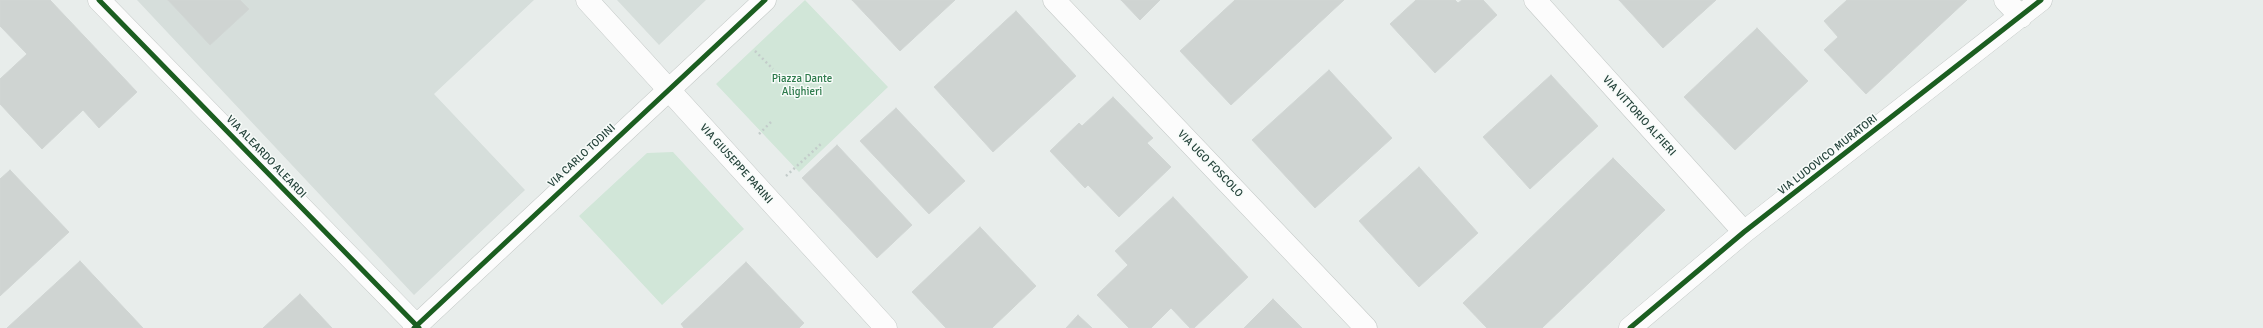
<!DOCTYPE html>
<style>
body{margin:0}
canvas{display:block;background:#e8edeb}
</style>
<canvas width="2263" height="328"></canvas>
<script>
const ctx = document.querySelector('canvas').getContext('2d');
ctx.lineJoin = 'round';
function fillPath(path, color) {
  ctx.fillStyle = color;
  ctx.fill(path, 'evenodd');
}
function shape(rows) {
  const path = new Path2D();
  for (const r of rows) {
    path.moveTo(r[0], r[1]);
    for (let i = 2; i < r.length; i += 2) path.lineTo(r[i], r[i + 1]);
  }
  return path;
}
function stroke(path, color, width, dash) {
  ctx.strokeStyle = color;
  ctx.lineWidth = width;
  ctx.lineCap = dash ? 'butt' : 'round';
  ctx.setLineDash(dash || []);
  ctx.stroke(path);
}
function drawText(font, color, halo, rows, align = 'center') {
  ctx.font = font + ' Signika,sans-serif';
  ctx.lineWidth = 3;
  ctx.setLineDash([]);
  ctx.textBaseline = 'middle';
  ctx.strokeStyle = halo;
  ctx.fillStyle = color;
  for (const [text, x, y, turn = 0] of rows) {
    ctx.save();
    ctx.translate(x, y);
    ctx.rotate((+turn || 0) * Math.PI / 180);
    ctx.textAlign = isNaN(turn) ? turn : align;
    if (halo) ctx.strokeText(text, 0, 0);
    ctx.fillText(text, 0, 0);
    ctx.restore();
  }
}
const built = shape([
 [137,0,534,0,434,94,525,190,414,295],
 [617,0,706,0,659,45]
]);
const green = shape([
 [805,0,888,87,799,172,716,84],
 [673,152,744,229,662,305,579,216,647,153]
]);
const building = shape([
 [0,0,50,0,137,92,99,128,83,110,42,149,0,104,0,79,27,54,0,26,0,0],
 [168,0,240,0,249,9,210,45,168,0],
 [852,0,955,0,900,51,852,0],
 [1121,0,1160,0,1140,20,1121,0],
 [1235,0,1344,0,1231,105,1180,51,1235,0],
 [1416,0,1455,0,1458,3,1462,0,1483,0,1497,15,1435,73,1390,24,1416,0],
 [1619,0,1716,0,1663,48,1619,0],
 [1847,0,1967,0,1866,94,1824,50,1838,37,1824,21,1847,0],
 [1016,11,1076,76,993,152,934,87,1016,11],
 [1757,28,1808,81,1735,150,1684,97,1757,28],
 [1329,70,1392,138,1315,208,1252,140,1329,70],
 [1551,75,1598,126,1530,189,1483,137,1551,75],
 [1113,97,1153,138,1147,143,1171,167,1119,217,1088,185,1085,188,1050,151,1079,123,1082,126,1113,97],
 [896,108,965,181,929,214,860,141,896,108],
 [837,145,912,225,877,258,802,178,837,145],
 [1613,158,1665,210,1542,328,1487,328,1463,303,1613,158],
 [1419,167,1478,233,1419,287,1359,221,1419,167],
 [10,170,69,232,0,296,0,179,10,170],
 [1173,197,1248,277,1194,328,1190,328,1171,308,1151,328,1129,328,1097,295,1128,265,1115,251,1173,197],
 [980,227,1036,286,992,328,946,328,912,292,980,227],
 [80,261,143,328,7,328,80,261],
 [746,262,804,323,799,328,684,328,681,324,746,262],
 [300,294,332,328,263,328,300,294],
 [1273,299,1302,328,1244,328,1273,299],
 [1078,315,1092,328,1066,328,1078,315]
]);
const path = shape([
 [755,51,773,69],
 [759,134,771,122],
 [786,176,822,143]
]);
const minor = shape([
 [99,0,419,328],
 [587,0,886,328],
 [1054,0,1366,328],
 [1535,0,1744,232],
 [2005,0,2021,17],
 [414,328,765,0],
 [1630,328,1744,232,2041,0]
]);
const cycleway = shape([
 [99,0,419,328],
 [414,328,765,0],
 [1630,328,1744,232,2041,0]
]);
const parkNames = [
 ["Piazza Dante",802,79],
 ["Alighieri",802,92]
];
const streetNames = [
 ["VIA VITTORIO ALFIERI",1639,116,48],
 ["VIA LUDOVICO MURATORI",1828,155,-38],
 ["VIA CARLO TODINI",582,156,-43],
 ["VIA ALEARDO ALEARDI",266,157,46],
 ["VIA GIUSEPPE PARINI",736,164,48],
 ["VIA UGO FOSCOLO",1210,164,46]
];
fillPath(built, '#d6dedb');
fillPath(green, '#d1e6d8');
fillPath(building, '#cfd4d2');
stroke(building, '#d1d6d4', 1);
stroke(minor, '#c5cac8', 23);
stroke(path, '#c3ccca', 2.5, [2, 3]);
stroke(minor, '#fcfcfc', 22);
stroke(cycleway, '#1b5e20', 5);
drawText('11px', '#2d7a4b', '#f7fbf9', parkNames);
drawText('11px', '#24423a', '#f7fbf9', streetNames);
</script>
